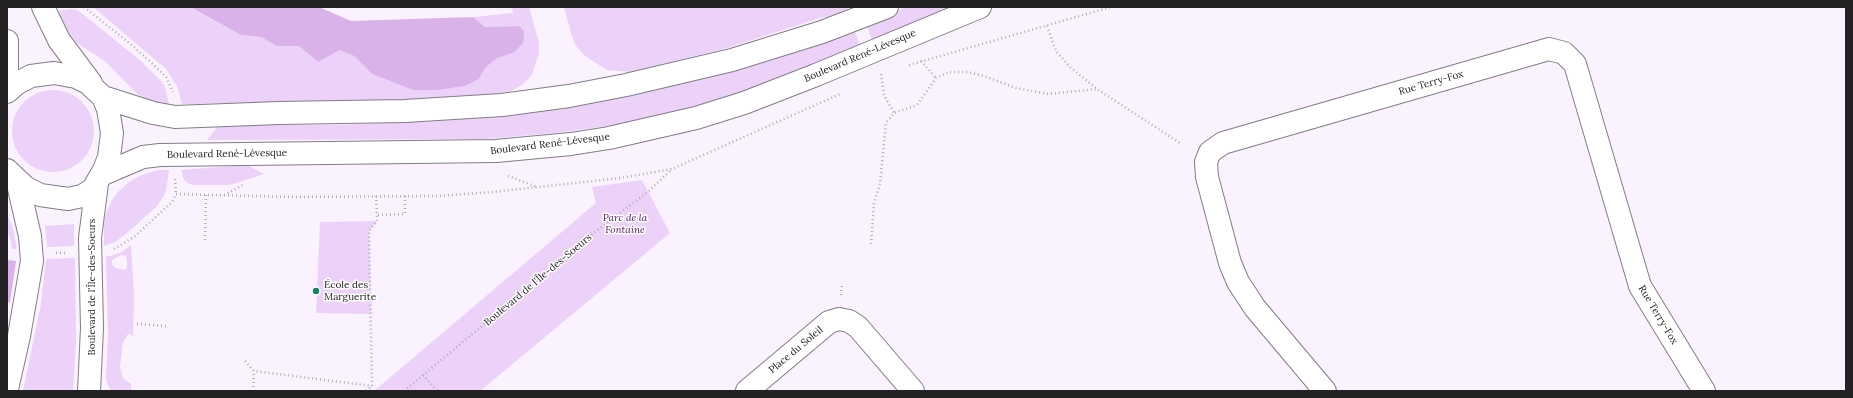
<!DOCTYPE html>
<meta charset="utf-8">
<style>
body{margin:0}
#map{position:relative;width:1853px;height:398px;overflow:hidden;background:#faf2fe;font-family:Lora,serif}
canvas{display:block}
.frame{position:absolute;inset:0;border:8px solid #242125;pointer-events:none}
</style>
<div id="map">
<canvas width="1853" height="398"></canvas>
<div class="frame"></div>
</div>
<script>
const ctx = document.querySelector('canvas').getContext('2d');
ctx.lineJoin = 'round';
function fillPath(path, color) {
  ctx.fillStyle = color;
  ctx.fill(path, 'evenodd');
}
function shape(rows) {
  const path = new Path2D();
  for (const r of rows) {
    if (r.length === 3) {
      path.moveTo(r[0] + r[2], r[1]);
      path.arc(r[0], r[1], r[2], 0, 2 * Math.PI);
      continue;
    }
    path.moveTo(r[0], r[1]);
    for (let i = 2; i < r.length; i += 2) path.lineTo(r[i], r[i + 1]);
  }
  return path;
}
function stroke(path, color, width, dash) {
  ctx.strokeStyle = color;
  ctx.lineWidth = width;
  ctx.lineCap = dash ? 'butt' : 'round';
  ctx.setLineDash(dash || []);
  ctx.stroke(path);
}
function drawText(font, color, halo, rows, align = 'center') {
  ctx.font = font + ' Lora,serif';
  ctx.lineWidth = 3;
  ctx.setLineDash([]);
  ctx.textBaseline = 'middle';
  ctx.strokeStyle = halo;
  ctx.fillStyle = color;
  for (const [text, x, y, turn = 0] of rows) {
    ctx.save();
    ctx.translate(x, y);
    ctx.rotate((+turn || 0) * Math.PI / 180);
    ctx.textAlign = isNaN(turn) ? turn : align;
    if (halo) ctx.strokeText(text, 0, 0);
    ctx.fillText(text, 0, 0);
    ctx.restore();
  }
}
const green = shape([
 [93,7,189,7,241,35,261,37,277,46,299,46,318,62,340,50,354,56,372,74,413,90,438,90,465,86,479,79,485,68,497,58,513,53,519,26,485,27,473,17,513,13,512,7,529,7,539,43,539,53,532,75,522,85,511,91,497,94,404,101,182,104,177,86,166,69],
 [564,7,847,7,849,14,839,17,823,17,727,48,630,72,607,70,585,56,576,46,571,33],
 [906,7,963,7,873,42,866,24],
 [70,9,77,10,88,18,142,62,160,80,165,87,169,105,157,104,137,94,106,62,77,43,61,22,57,11],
 [854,29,861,48,766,86,690,109,614,125,564,132,487,139,207,140,219,125,334,125,438,121,529,113,598,102,634,95,722,74],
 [53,131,41],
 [247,165,264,174,230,185,195,185,189,184,184,180,181,170],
 [158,170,169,170,166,191,162,199,156,207,127,233,115,242,104,246,104,224,107,211,112,200,119,191,128,183,139,176],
 [642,180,670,233,480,391,374,391,596,203,592,187],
 [7,214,13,229,17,249,12,249,10,238,7,229],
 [377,221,369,231,371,314,316,313,320,222],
 [74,224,74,246,47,247,45,226],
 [131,245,134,293,133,338,131,334,128,334,123,342,120,367,123,378,131,384,131,391,111,391,107,383,106,377,108,337,106,257,120,253],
 [121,255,126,256,127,263,127,268,124,270,115,268,112,264,112,260],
 [75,258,76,343,73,391,23,391,41,304,46,259]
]);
const forest = shape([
 [190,7,319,7,351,21,473,17,485,27,519,26,524,31,523,43,513,53,497,58,485,68,479,79,465,86,438,90,413,90,372,74,354,56,340,50,318,62,299,46,277,46,261,37,241,35],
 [7,260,16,261,10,302,7,303]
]);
const path = shape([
 [84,7,133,46,157,68,166,77,173,92],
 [1047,26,1056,51,1071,68,1097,89,1180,143],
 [921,61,936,78],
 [909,65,1111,7],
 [881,74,884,95,894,113],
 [508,176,537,187],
 [175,179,176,194],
 [176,194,294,197,437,196,492,192,621,178,672,169,840,94],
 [224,195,245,184],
 [376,196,377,215,405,214,405,196],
 [205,240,206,195],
 [871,244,874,203,880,184,886,123,894,113,917,105,936,78,949,72,968,72,984,76,1016,88,1048,94,1097,89],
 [114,249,134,237,172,202,176,194],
 [56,253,67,253],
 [841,295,842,283],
 [137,324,166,326],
 [245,361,254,371,372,386],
 [423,375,437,391],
 [253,391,254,371],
 [366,391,372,386,369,231,377,221,377,215],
 [404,391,595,232,649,191,672,169]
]);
const minor = shape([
 [747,391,829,322,839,319,849,321,858,327,913,391],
 [1325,391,1255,308,1238,282,1230,263,1207,177,1206,162,1210,152,1223,143,1549,49,1564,53,1575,64,1640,286,1704,391]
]);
const tertiary = shape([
 [43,7,59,40,91,83],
 [7,41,7,69],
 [7,92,16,84,31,76,54,73,76,77,88,83,103,97,108,109,112,133,109,157,104,170,93,189,82,196,68,199,40,195,25,187,7,170],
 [103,97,153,113,175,117,279,113,405,111,502,105,569,96,626,85,732,60,822,32,887,7],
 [101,175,143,157,160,155,496,151,571,144,609,138,696,118,744,103,816,75,980,7],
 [7,389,19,336,32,261,30,236,17,180],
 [89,391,92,328,90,238,97,183]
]);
const markers = [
 [316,291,4,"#168461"]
];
const streetNames = [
 ["Boulevard René-Lévesque",860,56,-23],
 ["Rue Terry-Fox",1431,83,-16],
 ["Boulevard René-Lévesque",550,144,-7],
 ["Boulevard René-Lévesque",227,154,-1],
 ["Boulevard de l'Île-des-Soeurs",538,280,-40],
 ["Boulevard de l'Île-des-Soeurs",92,287,-90],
 ["Rue Terry-Fox",1658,315,59],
 ["Place du Soleil",796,350,-40]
];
const parkNames = [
 ["Parc de la",625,218],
 ["Fontaine",625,230]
];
const poiNames = [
 ["École des",324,285],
 ["Marguerite",324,297]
];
fillPath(green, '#ecd1f8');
fillPath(forest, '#d8b2e9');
stroke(minor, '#837c86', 24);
stroke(tertiary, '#837c86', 24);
stroke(path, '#b2acb5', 2.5, [1, 3]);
stroke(minor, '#fff', 22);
stroke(tertiary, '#fff', 22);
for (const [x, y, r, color] of markers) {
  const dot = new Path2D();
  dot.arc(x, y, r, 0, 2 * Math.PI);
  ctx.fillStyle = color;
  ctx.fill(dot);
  stroke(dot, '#fff', 1.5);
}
drawText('10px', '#242125', '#fff', streetNames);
drawText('italic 10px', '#4f2061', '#fff', parkNames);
drawText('10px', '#242125', '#fff', poiNames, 'left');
</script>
